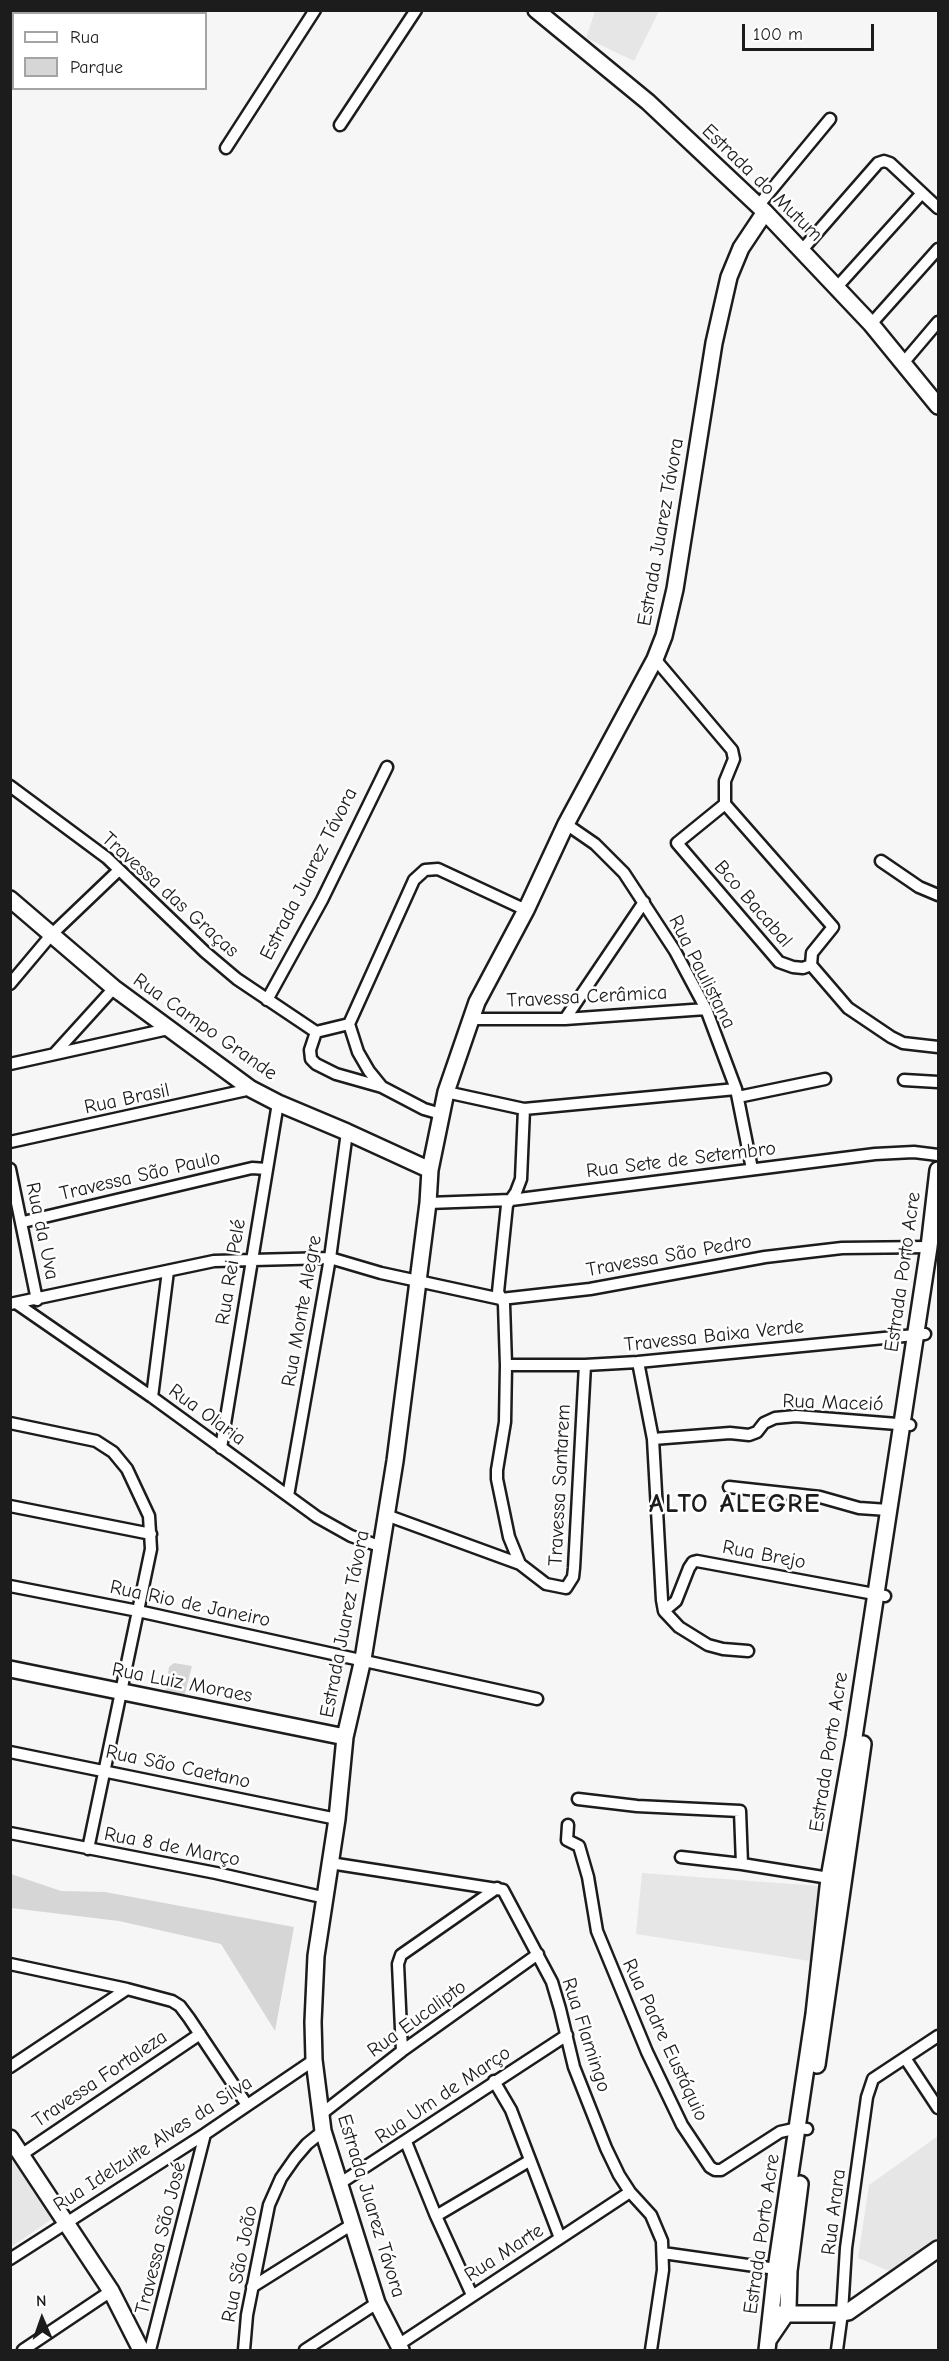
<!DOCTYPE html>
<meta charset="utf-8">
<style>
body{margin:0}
#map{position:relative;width:949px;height:2361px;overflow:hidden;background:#f6f6f6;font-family:"Comic Neue",sans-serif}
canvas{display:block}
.frame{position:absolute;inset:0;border:12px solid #1c1c1c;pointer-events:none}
.legend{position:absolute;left:12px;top:12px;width:195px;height:78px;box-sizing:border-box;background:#fff;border:2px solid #a4a4a4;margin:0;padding:8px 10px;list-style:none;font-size:18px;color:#1c1c1c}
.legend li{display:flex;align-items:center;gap:12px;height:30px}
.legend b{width:30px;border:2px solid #a4a4a4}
.north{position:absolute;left:12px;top:2289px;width:60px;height:60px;-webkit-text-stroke:4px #fff;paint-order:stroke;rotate:358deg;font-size:16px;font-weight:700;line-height:24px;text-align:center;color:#1c1c1c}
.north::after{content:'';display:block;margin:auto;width:21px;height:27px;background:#1c1c1c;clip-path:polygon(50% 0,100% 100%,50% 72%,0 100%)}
.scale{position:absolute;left:742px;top:24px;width:132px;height:27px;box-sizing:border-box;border:3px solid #1c1c1c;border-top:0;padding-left:8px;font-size:18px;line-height:21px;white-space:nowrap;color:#1c1c1c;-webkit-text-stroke:4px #fff;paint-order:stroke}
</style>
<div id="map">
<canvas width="949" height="2361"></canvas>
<div class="frame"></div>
<ul class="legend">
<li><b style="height:8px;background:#fff"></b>Rua</li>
<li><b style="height:16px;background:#d6d6d6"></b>Parque</li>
</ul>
<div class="north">N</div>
<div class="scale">100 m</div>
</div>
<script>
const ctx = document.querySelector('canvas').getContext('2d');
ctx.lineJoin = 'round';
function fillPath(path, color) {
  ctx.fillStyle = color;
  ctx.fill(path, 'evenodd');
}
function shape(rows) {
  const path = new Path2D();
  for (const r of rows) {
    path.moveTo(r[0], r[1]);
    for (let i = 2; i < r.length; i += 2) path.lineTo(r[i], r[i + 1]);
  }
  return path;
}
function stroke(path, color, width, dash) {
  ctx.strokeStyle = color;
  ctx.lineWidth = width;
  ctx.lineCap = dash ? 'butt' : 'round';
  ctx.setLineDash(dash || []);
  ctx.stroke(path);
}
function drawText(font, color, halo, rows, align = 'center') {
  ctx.font = font + ' "Comic Neue",sans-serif';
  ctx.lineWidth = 5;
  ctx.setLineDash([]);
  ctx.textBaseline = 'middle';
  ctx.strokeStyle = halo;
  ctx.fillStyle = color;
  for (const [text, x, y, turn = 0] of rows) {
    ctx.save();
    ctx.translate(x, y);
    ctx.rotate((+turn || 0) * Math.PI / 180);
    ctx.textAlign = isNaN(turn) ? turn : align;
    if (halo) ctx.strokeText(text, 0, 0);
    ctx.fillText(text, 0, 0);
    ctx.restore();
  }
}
const built = shape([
 [595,11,596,10,659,11,634,61,586,38],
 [642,1873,820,1886,810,1961,636,1934],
 [938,2136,938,2241,894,2273,858,2258,869,2185],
 [11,2154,52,2219,11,2247,10,2247]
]);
const green = shape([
 [174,1663,192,1666,184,1697,165,1695,169,1667],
 [11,1874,61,1891,105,1892,294,1927,275,2031,221,1944,119,1921,11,1908]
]);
const street = shape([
 [105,14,107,10],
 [340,125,416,10],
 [226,148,315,10],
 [758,206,830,119],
 [802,250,878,163,884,161,890,163,938,208],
 [837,287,922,193],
 [871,324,938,249],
 [904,362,938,322],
 [655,659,732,750,734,759,725,781,725,804,833,927,812,953,811,965,803,968,793,967,779,962,677,843,725,804],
 [10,786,107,858,205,952,237,979,316,1032,310,1050,311,1059,316,1064,336,1074,382,1087,424,1109,441,1114],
 [566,824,595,844,624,873,675,951,706,1009,736,1089,752,1169],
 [881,861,919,887,938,895],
 [811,965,848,1008,891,1037,903,1043,938,1047],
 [10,984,52,934,119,870],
 [267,1000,322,900,387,767],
 [470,1019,565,1019,706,1009],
 [565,1019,644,902],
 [349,1024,358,1052,369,1071,382,1087],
 [316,1032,349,1024,414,880,425,870,438,869,526,910],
 [55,1053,114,988],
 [10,1064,168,1029],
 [904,1080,938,1082],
 [446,1092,524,1109,736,1089],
 [738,1097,825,1079],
 [10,1142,251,1089],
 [10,1169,37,1300],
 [428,1203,511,1200,875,1154,914,1152,938,1155],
 [23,1222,252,1168,267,1169],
 [16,1303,152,1397,317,1517,351,1536,382,1547],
 [10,1304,214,1261,330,1258,381,1273,501,1299,590,1289,765,1257,842,1248,929,1247],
 [638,1362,653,1439,662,1600,664,1611,679,1627,708,1645,723,1649,748,1651],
 [506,1365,585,1365,638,1362,925,1334],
 [152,1397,168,1271],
 [10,1423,96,1441,113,1452,127,1469,149,1516,151,1549,88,1849],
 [653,1439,730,1433,749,1435,757,1432,764,1423,775,1418,796,1416,910,1425],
 [221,1448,278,1103],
 [729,1487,820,1497,859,1508,888,1510],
 [288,1496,330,1258,347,1132],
 [10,1506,151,1534],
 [386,1515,520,1564,546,1584,566,1588,573,1577,574,1568,585,1365],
 [520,1564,509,1537,497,1479,497,1470,505,1422,506,1365,504,1304,498,1292,507,1205,516,1192,521,1179,524,1109],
 [10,1586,138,1611,537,1699],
 [664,1611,676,1601,689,1568,693,1562,697,1561,885,1596],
 [10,1752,337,1819],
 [578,1799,637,1806,740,1811,742,1864],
 [568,1825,567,1840,579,1846,588,1877,597,1931,647,2052,682,2125,710,2167,715,2170,721,2170,780,2132,798,2128,807,2129],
 [10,1833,216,1873,326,1898],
 [681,1857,742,1864,829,1878],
 [330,1863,503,1890,552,1982,560,2009,574,2067,606,2148,619,2175,630,2192,651,2215,662,2241,663,2270,651,2350],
 [10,1964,127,1989,172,2001,180,2006,189,2018,247,2105],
 [402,2051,398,1964,401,1955,497,1888],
 [905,2058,938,2108],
 [10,2067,127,1989],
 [494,2081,511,2110,560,2238],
 [320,2115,402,2051,538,1954],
 [406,2142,436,2216,472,2295],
 [21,2155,200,2034],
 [339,2184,567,2035],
 [436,2216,529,2161],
 [663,2253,783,2270],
 [10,2259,205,2134,314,2060],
 [252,2287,351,2225],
 [398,2345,630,2192],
 [23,2350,111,2291],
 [150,2350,205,2134],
 [244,2350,247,2315,269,2205,281,2178,295,2158,307,2144,323,2131],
 [305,2350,377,2303],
 [837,2350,842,2313,846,2248,867,2097,873,2079,938,2036]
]);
const secondary = shape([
 [536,10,648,102,765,212,871,324,938,406],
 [10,899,114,988,251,1089,278,1103,347,1132,430,1170],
 [10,1669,345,1737],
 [817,2065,863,1744],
 [10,2138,111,2291,141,2350],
 [779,2314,838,2314,848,2312,938,2249],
 [769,2339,786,2314,788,2309,789,2271,800,2184],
 [401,2350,377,2303,323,2131,314,2060,313,2022,316,1956,337,1819,345,1737,363,1659,395,1461,428,1203,430,1170,446,1092,477,1002,526,910,566,824,655,659,664,636,675,589,714,343,729,277,741,248,765,212],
 [767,2350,776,2269,814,2014,829,1878,854,1737,929,1247,938,1170]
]);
const streetNames = [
 ["Estrada do Mutum",762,183,44],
 ["Estrada Juarez Távora",661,532,-80],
 ["Estrada Juarez Távora",309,874,-63],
 ["Travessa das Graças",170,895,42],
 ["Bco Bacabal",753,904,49],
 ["Rua Paulistana",702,972,63],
 ["Travessa Cerâmica",587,997,-3],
 ["Rua Campo Grande",205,1027,35],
 ["Rua Brasil",127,1099,-12],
 ["Rua Sete de Setembro",681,1160,-7],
 ["Travessa São Paulo",140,1176,-13],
 ["Rua da Uva",42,1231,78],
 ["Travessa São Pedro",669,1256,-10],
 ["Rua Rei Pelé",231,1272,-81],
 ["Estrada Porto Acre",903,1272,-82],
 ["Rua Monte Alegre",302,1311,-80],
 ["Travessa Baixa Verde",714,1336,-6],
 ["Rua Maceió",833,1403,2],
 ["Rua Olaria",207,1415,36],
 ["Travessa Santarem",560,1485,-87],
 ["Rua Brejo",764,1555,11],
 ["Rua Rio de Janeiro",190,1604,12],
 ["Estrada Juarez Távora",345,1624,-79],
 ["Rua Luiz Moraes",182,1683,11],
 ["Estrada Porto Acre",829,1752,-81],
 ["Rua São Caetano",178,1767,12],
 ["Rua 8 de Março",172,1847,11],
 ["Rua Eucalipto",417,2019,-36],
 ["Rua Flamingo",586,2035,72],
 ["Rua Padre Eustáquio",665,2040,65],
 ["Travessa Fortaleza",100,2079,-34],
 ["Rua Um de Março",443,2095,-34],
 ["Rua Idelzuite Alves da Silva",153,2144,-33],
 ["Estrada Juarez Távora",371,2206,73],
 ["Rua Arara",834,2212,-83],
 ["Estrada Porto Acre",762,2234,-82],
 ["Travessa São José",161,2238,-76],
 ["Rua Marte",504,2253,-33],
 ["Rua São João",240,2264,-79]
];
const districtNames = [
 ["ALTO ALEGRE",735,1505]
];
fillPath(built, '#e6e6e6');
fillPath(green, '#d6d6d6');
stroke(street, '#1c1c1c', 15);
stroke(secondary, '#1c1c1c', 20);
stroke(street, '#fff', 10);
stroke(secondary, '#fff', 15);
drawText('20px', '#1c1c1c', '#fff', streetNames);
ctx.letterSpacing = '1.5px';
drawText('bold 26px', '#1c1c1c', '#fff', districtNames);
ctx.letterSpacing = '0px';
</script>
